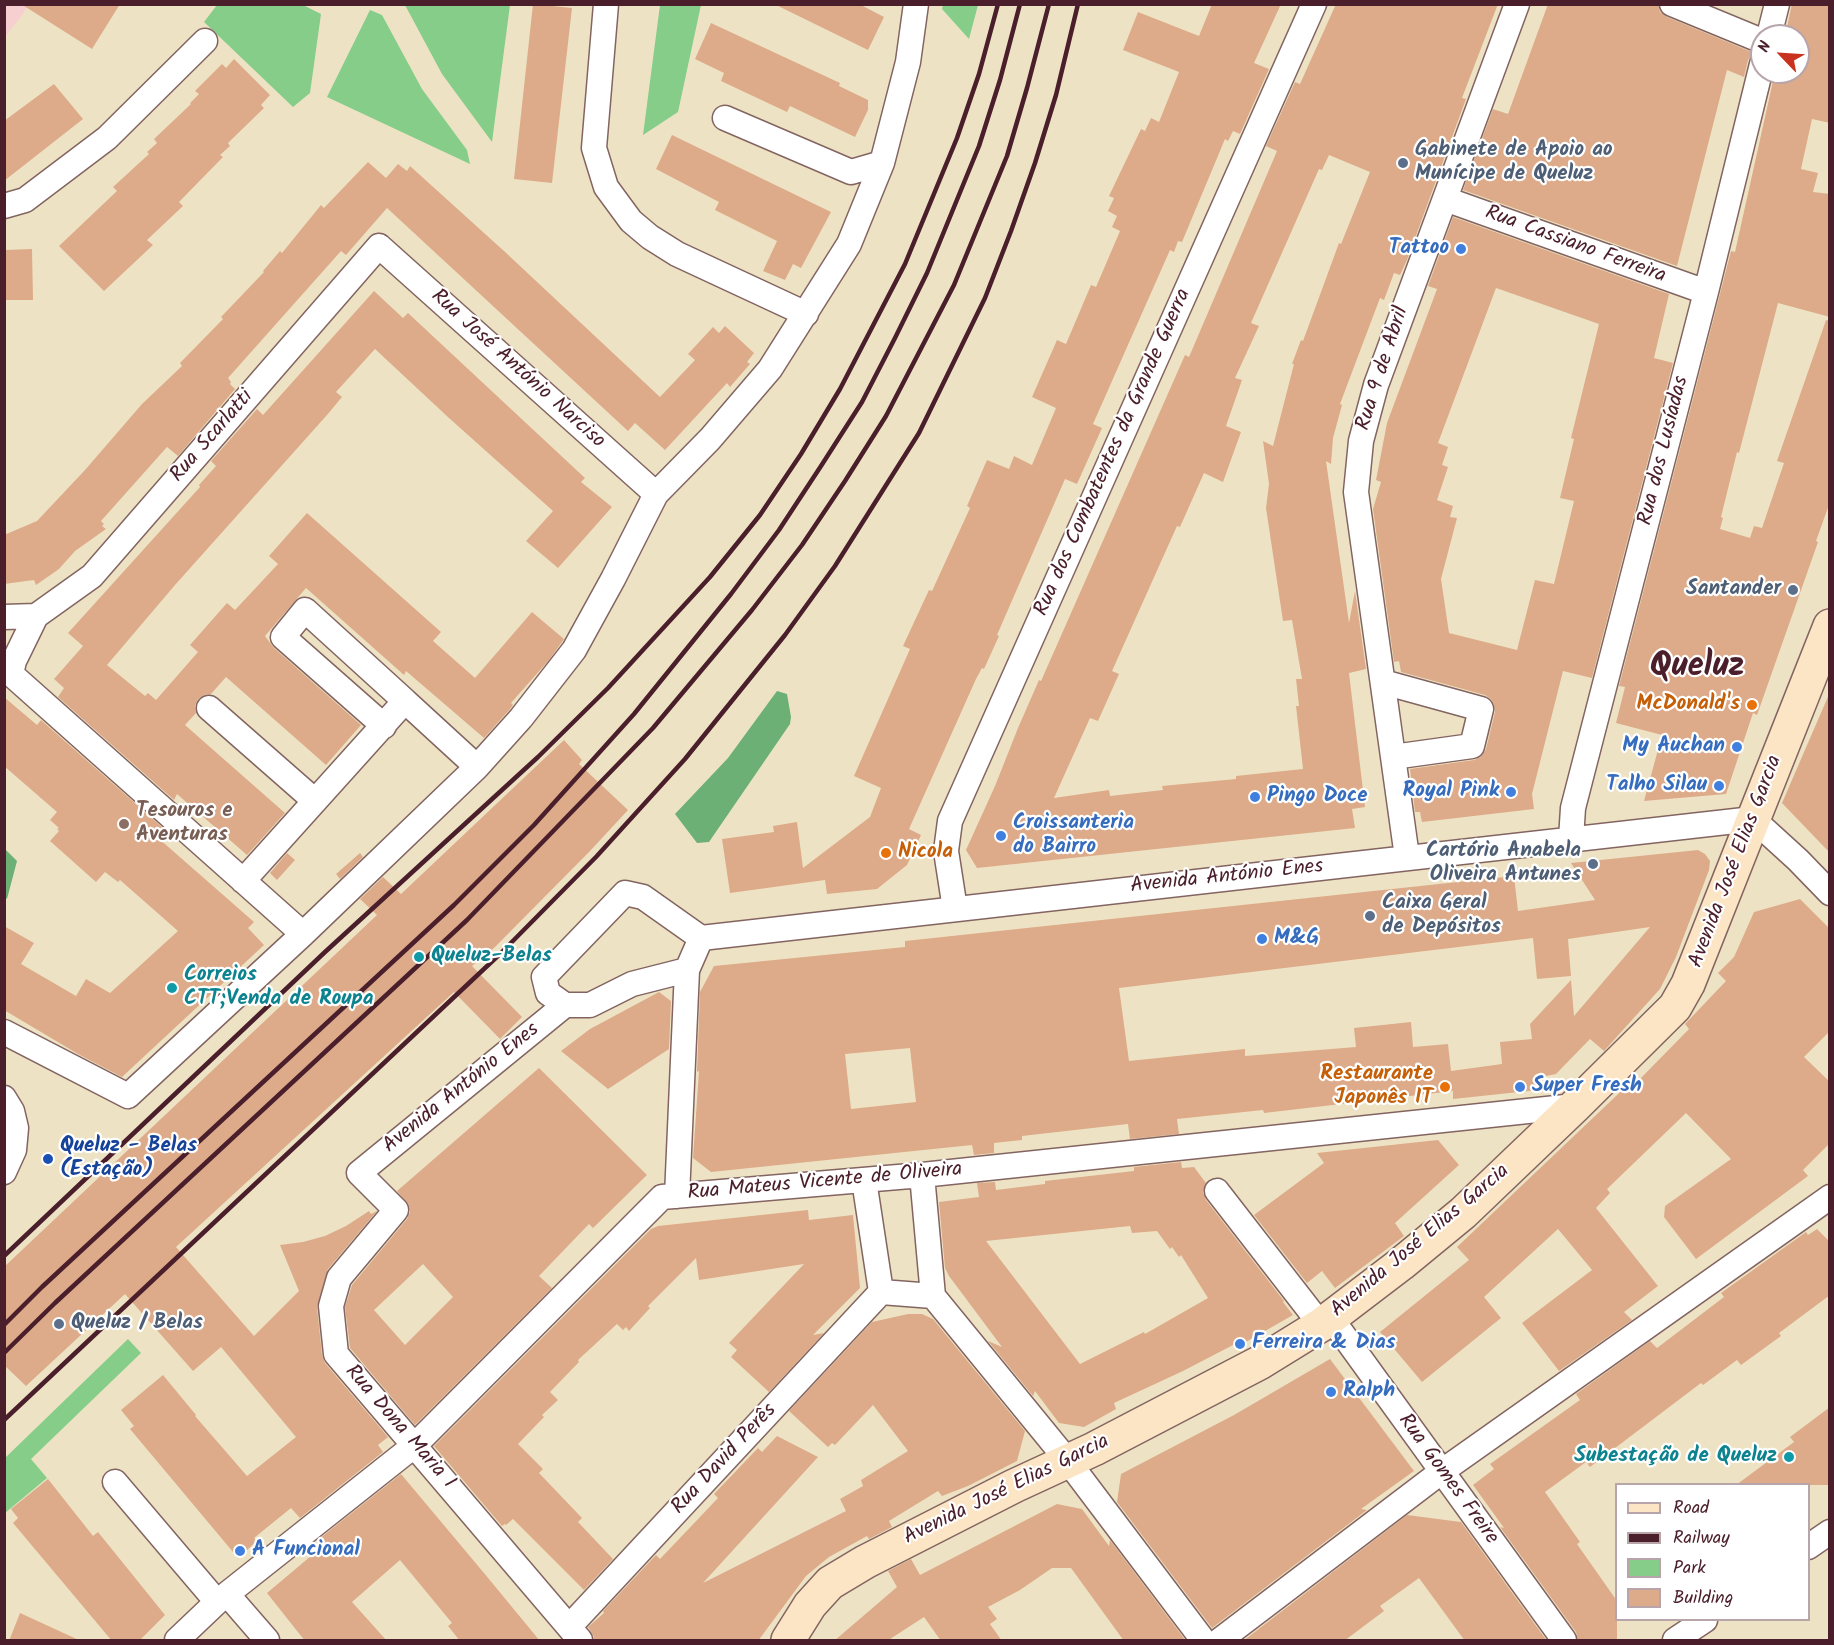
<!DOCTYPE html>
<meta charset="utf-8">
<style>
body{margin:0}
#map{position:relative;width:1834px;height:1645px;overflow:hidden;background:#ede3c4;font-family:Kalam,sans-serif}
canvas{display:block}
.frame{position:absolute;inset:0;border:6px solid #4a1f2b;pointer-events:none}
.legend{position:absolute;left:1615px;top:1483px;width:195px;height:138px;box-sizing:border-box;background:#fff;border:2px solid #b7a5aa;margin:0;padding:8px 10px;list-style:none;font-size:18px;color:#4a1f2b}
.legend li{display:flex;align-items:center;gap:12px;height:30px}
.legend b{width:30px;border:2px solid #b7a5aa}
.north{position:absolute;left:1750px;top:24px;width:60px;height:60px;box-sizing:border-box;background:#fff;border:2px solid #b7a5aa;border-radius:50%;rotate:295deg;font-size:16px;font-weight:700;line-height:24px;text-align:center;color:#4a1f2b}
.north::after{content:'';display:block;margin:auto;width:21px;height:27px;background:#c8321e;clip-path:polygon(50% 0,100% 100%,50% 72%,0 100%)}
</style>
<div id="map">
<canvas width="1834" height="1645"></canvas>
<div class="frame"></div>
<ul class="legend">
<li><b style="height:8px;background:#fce5c4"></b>Road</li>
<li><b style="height:8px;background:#4a1f2b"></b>Railway</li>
<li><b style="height:16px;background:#85cd89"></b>Park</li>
<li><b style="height:16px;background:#ddab89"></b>Building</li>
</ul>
<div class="north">N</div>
</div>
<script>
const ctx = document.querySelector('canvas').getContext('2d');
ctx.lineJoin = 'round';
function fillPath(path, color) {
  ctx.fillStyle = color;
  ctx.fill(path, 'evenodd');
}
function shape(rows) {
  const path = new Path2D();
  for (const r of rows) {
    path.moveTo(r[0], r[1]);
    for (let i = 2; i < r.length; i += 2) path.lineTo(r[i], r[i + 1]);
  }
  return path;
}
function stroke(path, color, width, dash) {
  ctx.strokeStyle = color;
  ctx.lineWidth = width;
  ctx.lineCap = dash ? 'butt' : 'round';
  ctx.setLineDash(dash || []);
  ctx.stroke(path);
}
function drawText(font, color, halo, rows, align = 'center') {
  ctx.font = font + ' Kalam,sans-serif';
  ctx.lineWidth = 4.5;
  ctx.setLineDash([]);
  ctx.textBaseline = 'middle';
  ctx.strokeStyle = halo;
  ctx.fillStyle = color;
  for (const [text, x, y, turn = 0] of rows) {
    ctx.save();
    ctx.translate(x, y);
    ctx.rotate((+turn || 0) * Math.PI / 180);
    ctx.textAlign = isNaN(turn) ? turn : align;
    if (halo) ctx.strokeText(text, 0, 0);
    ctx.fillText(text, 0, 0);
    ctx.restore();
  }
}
const built = shape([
 [5,5,28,5,23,14,5,37]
]);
const green = shape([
 [217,5,303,5,321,14,310,93,293,107,204,22],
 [405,5,510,5,492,142,442,74],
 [660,5,701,5,678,112,643,135],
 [943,5,978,5,969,39,942,9],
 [370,10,382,15,422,89,467,150,470,164,327,97],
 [128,1339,141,1353,31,1459,47,1478,5,1513,5,1458]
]);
const forest = shape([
 [777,691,787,694,791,717,790,724,709,842,697,843,675,814,728,758],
 [5,849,17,861,7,899,5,897]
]);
const building = shape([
 [21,4,120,4,92,49],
 [533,4,572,8,552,183,514,179],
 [774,4,859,4,884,17,868,50],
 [1212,4,1281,4,1254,63,1269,69,1240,134,1233,131,1228,141,1225,139,1182,242,1178,241,1174,252,1170,250,1093,424,1102,428,1077,484,1065,479,997,635,999,636,984,669,982,668,976,679,909,829,921,835,907,865,877,889,827,894,825,880,730,893,722,839,774,832,773,826,797,822,803,868,870,817,881,788,854,776,910,649,903,646,929,590,932,591,970,508,967,506,987,460,1009,469,1014,456,1032,465,1056,408,1032,397,1057,340,1066,344,1091,285,1096,287,1120,231,1112,227,1117,216,1108,211,1114,198,1109,196,1141,129,1145,131,1151,118,1159,122,1179,72,1123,50,1138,12,1199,36],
 [1336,4,1498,4,1462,98,1466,99,1407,260,1400,275,1394,273,1384,300,1380,298,1340,404,1342,405,1333,438,1331,464,1326,461,1349,623,1355,591,1366,669,1349,673,1365,807,1352,809,1355,828,977,868,966,850,995,786,1018,728,1039,680,1041,681,1185,355,1189,357,1277,151,1266,146,1295,82,1300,84],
 [1329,155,1370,172,1341,244,1339,243,1303,341,1301,340,1292,364,1294,364,1273,446,1263,441,1269,484,1266,508,1283,621,1292,620,1302,679,1296,679,1299,706,1296,706,1303,769,1236,776,1236,779,1162,786,1163,790,1110,796,1109,790,1054,798,1090,718,1098,721,1119,674,1112,671,1177,526,1180,527,1204,473,1223,482,1241,432,1226,426,1242,380,1235,378,1259,326,1251,323,1319,169,1322,170],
 [1548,4,1658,4,1660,12,1667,17,1754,53,1748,60,1744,77,1727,70,1677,266,1463,190,1493,109,1508,114],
 [1792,4,1830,4,1830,123,1812,119,1801,169,1818,173,1813,192,1830,194,1830,317,1778,303,1739,453,1737,452,1721,517,1723,518,1720,529,1750,538,1754,526,1762,528,1784,463,1777,461,1826,320,1830,321,1830,502,1816,541,1818,542,1757,715,1753,713,1726,794,1644,801,1662,735,1616,723,1625,687,1619,686,1731,251,1735,252,1775,72,1798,72,1798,36,1785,36],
 [711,23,840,83,839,86,868,100,868,110,855,137,790,106,787,112,721,81,724,73,695,59],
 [234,59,270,95,261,105,264,108,228,143,230,146,220,155,223,157,179,202,183,206,147,240,153,245,104,291,59,246,117,191,113,187,149,154,147,152,157,143,154,139,191,104,190,103,199,94,195,91,222,64,226,68],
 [54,84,83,119,4,181,4,121],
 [672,135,831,212,801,268,793,264,785,280,763,271,777,241,715,210,719,202,656,169],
 [368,162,386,178,398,164,407,171,410,166,504,251,660,397,695,360,688,354,713,327,719,333,725,326,754,353,747,362,750,364,730,387,727,383,665,450,635,423,628,431,387,208,346,255,341,251,228,378,231,382,230,384,235,389,178,456,167,447,101,521,104,524,102,526,106,529,75,551,59,569,36,585,34,580,4,584,4,535,37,521,85,470,142,404,182,366,180,363,223,319,221,317,264,272,263,271,280,251,282,253,321,205,324,208],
 [1453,217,1669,294,1654,358,1673,363,1592,678,1563,671,1532,794,1534,809,1422,822,1420,812,1415,812,1410,769,1474,760,1481,757,1486,749,1495,712,1494,705,1491,699,1485,695,1401,672,1399,661,1394,662,1373,509,1381,482,1376,480,1387,423,1437,289,1428,286],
 [1496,288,1599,324,1571,438,1574,439,1560,498,1574,501,1554,584,1535,580,1517,650,1449,633,1441,579,1457,518,1450,517,1453,506,1437,500,1448,467,1442,465,1448,447,1438,443],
 [32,249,33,300,4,300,4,250],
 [374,291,403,318,408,313,585,478,581,482,612,507,558,568,526,541,553,511,449,418,375,349,336,392,342,397,327,415,175,585,107,665,145,696,148,693,156,700,198,652,190,645,227,603,235,610,278,564,269,556,307,513,441,632,433,641,475,678,532,612,564,639,549,660,511,703,513,705,510,709,484,738,406,671,404,675,306,588,265,636,274,648,361,725,326,765,226,677,211,694,204,695,198,699,195,706,196,713,185,725,285,813,247,855,177,794,174,800,58,697,64,688,54,679,83,646,68,633,200,487,199,485,216,466,211,461,257,409,263,415],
 [1830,692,1830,853,1782,803],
 [4,697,37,725,41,720,162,827,157,837,254,922,248,928,264,945,122,1077,78,1054,4,1010,4,926,34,943,21,964,76,996,86,979,110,993,178,931,120,880,118,882,105,872,96,882,50,841,59,831,57,829,59,828,50,820,57,812,4,766],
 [564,740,582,760,579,764,628,810,590,851,495,947,472,966,522,1017,500,1039,454,992,176,1247,254,1336,299,1291,280,1245,303,1242,325,1236,346,1226,369,1211,371,1214,377,1211,328,1269,317,1307,322,1355,325,1363,388,1437,378,1445,383,1452,300,1518,291,1508,254,1538,257,1541,238,1558,130,1429,134,1426,121,1410,163,1375,196,1415,195,1416,247,1476,296,1437,221,1347,193,1371,125,1294,26,1386,4,1365,4,1267,377,915,360,899,383,877,401,894],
 [1698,850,1705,854,1710,861,1709,870,1676,957,1660,989,1604,1051,1590,1039,1556,1074,1536,1078,1538,1090,1453,1099,1453,1091,1264,1113,1263,1110,1177,1119,1179,1134,1130,1139,1128,1124,1022,1136,1022,1140,994,1143,994,1153,974,1155,972,1145,711,1172,693,1158,699,1071,697,1072,700,992,714,966,905,947,905,941,1514,876,1518,911,1595,900,1571,863],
 [1650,927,1574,1016,1571,980,1530,1024,1532,1039,1500,1042,1502,1064,1451,1071,1448,1044,1413,1047,1411,1022,1354,1028,1356,1047,1245,1056,1245,1049,1129,1061,1119,988,1533,938,1537,979,1571,976,1568,939],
 [910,1048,916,1102,851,1109,845,1054],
 [287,853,295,860,277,880,270,873],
 [360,853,363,857,340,879,336,874],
 [1800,899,1830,929,1830,1031,1804,1057,1830,1082,1830,1143,1803,1170,1808,1176,1696,1259,1664,1217,1665,1206,1731,1159,1686,1113,1607,1189,1610,1193,1596,1208,1658,1286,1624,1312,1632,1320,1559,1371,1522,1323,1592,1270,1558,1229,1484,1297,1501,1318,1422,1382,1380,1332,1469,1260,1457,1247,1635,1078,1638,1081,1689,1029,1685,1024,1726,981,1718,973,1734,957,1754,912],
 [659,992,671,1001,669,1049,608,1089,561,1051,590,1029],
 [539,1068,647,1175,593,1228,589,1224,539,1276,552,1288,415,1425,350,1348,345,1307,352,1285,407,1219,410,1212,409,1205,397,1191],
 [423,1264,453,1297,405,1345,374,1310],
 [1438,1140,1459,1165,1395,1223,1404,1236,1335,1288,1322,1271,1307,1283,1254,1215,1324,1163,1317,1153],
 [1181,1162,1182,1168,1194,1167,1206,1183,1203,1192,1206,1200,1284,1301,1283,1302,1293,1315,1237,1347,1235,1344,1183,1371,1114,1403,1116,1409,1084,1427,1059,1423,1035,1391,1033,1396,988,1341,1002,1347,949,1276,945,1268,939,1202,979,1197,977,1183,995,1182,996,1190,1045,1184,1045,1181,1134,1171,1134,1167],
 [1130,1226,1132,1233,1157,1231,1170,1249,1172,1247,1179,1257,1181,1255,1208,1298,1145,1334,1144,1332,1080,1364,986,1241],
 [808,1210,809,1220,853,1215,860,1288,813,1335,824,1333,769,1392,731,1357,737,1350,729,1343,804,1264,699,1280,696,1258,648,1306,650,1308,629,1331,626,1327,623,1330,617,1324,578,1360,579,1362,550,1392,558,1400,542,1415,544,1417,518,1444,543,1469,539,1473,582,1518,578,1522,613,1559,584,1590,513,1519,506,1525,505,1524,502,1526,434,1446,651,1229,658,1226],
 [1817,1229,1830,1242,1830,1295,1779,1333,1781,1336,1741,1365,1737,1360,1703,1385,1701,1383,1590,1467,1586,1462,1545,1492,1580,1542,1577,1544,1617,1601,1617,1641,1578,1641,1576,1632,1500,1527,1504,1528,1473,1485,1494,1469,1490,1464,1580,1400,1576,1394,1650,1341,1657,1348,1724,1297,1721,1293,1806,1232,1808,1235],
 [908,1314,922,1314,933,1319,1025,1431,1017,1461,968,1486,942,1496,938,1491,889,1521,892,1527,869,1539,867,1536,829,1557,806,1576,758,1641,594,1641,594,1637,588,1627,604,1613,603,1611,656,1555,660,1559,718,1498,714,1494,758,1448,762,1452,777,1436,818,1457,703,1583,846,1511,840,1499,863,1486,861,1480,908,1451,873,1405,835,1445,832,1443,828,1447,789,1411,872,1322],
 [1330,1359,1414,1471,1361,1509,1367,1510,1212,1628,1117,1502,1121,1474,1234,1415],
 [1830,1407,1830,1485,1736,1485,1794,1442,1790,1437],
 [401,1474,484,1573,540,1641,460,1641,448,1626,452,1623,400,1560,352,1602,387,1641,305,1641,267,1593,324,1545,319,1539],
 [48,1479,93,1536,98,1532,165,1615,139,1641,112,1641,13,1523,18,1518,11,1509],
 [1057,1504,1082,1509,1109,1546,1110,1540,1186,1641,1124,1641,1071,1568,1052,1568,1020,1590,988,1607,997,1619,990,1624,1002,1641,941,1641,924,1617,887,1641,834,1641,897,1587,888,1571,911,1559,920,1575],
 [1407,1515,1461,1522,1547,1641,1465,1641,1419,1578,1380,1606,1384,1611,1344,1641,1243,1641],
 [20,1613,81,1641,9,1641]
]);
const street = shape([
 [606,4,594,148,606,187,631,221,650,237,677,254,806,314],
 [1672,4,1762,41],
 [1769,36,1777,4],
 [725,118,851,172,882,163],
 [1445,199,1706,292],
 [4,206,25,200,107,138,205,41],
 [4,617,36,616],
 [1383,682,1481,709,1472,746,1393,757],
 [209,708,315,801],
 [384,726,283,637,305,610,405,701],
 [1571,839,1573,808,1706,292,1762,64],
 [1407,857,1356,492,1361,441,1376,385,1517,4],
 [243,881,405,701,477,767],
 [955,909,946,851,950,821,1314,4],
 [303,934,11,674,14,661,36,616,92,576,379,246,656,494],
 [687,970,632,984,590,1005,565,1005,548,993,544,977,625,893,643,897,701,938],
 [565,1005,359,1173,396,1210,339,1278,331,1306,336,1354,580,1640],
 [4,1032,128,1096,303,934,477,767,521,718,574,650,613,579,656,494,710,439,770,369,849,244,882,163,908,62,916,4],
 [4,1098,12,1111,16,1128,14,1150,4,1172],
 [922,1175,933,1296,1067,1460,1203,1640],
 [864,1180,881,1292],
 [1217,1191,1321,1325],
 [677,1196,687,970,701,938,1753,819,1798,860,1830,893],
 [881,1292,933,1296],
 [1331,1318,1564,1640],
 [115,1482,217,1602],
 [1808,1547,1830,1532],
 [227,1594,415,1445,662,1197,922,1175,1575,1106],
 [569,1627,881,1292],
 [177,1640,217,1602,227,1594,267,1640],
 [1220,1640,1441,1472,1830,1197],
 [1675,1640,1705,1620]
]);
const secondary = shape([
 [788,1640,810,1605,830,1583,865,1562,1014,1486,1094,1449,1261,1362,1321,1325,1401,1264,1463,1213,1575,1106,1675,1007,1688,984,1830,626]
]);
const rail = shape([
 [4,1256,325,952,538,757,608,688,710,577,760,515,801,454,840,389,905,264,957,138,979,74,998,4],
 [4,1325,42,1287,454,905,534,825,634,714,731,594,779,530,821,466,862,402,895,338,927,273,979,146,1000,80,1020,4],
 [4,1353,55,1303,467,920,653,728,752,610,802,545,845,481,886,416,954,285,1007,156,1027,88,1049,4],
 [4,1420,501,953,596,857,685,759,785,635,835,566,919,433,985,298,1011,231,1035,163,1056,95,1078,4]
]);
const markers = [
 [1403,163,6,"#5c6f8a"],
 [1461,249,6,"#3f7fe0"],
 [1793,590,6,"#5c6f8a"],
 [1752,705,6,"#e8710a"],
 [1737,747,6,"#3f7fe0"],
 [1719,786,6,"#3f7fe0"],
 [1511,792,6,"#3f7fe0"],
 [1255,797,6,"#3f7fe0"],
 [124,824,6,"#8d6e63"],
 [1001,836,6,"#3f7fe0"],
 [886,853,6,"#e8710a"],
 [1593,864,6,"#5c6f8a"],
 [1370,916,6,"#5c6f8a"],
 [1262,939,6,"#3f7fe0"],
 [419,957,6,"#0f9aa8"],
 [172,988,6,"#0f9aa8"],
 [1445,1087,6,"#e8710a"],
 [1520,1087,6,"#3f7fe0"],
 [48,1159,6,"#1a4fb4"],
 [59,1324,6,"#5c6f8a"],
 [1240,1344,6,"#3f7fe0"],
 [1331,1392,6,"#3f7fe0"],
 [1789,1457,6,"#0f9aa8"],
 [240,1551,6,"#3f7fe0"]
];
const serviceNames = [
 ["Gabinete de Apoio ao",1415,151],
 ["Munícipe de Queluz",1415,175],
 ["Santander",1781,590,"right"],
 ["Cartório Anabela",1581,852,"right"],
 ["Oliveira Antunes",1581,876,"right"],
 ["Caixa Geral",1382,904],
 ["de Depósitos",1382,928],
 ["Queluz / Belas",71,1324]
];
const streetNames = [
 ["Rua Cassiano Ferreira",1575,246,20],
 ["Rua 9 de Abril",1384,369,-72],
 ["Rua José António Narciso",517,370,42],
 ["Rua Scarlatti",213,437,-49],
 ["Rua dos Lusíadas",1665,451,-76],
 ["Rua dos Combatentes da Grande Guerra",1114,453,-66],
 ["Avenida José Elias Garcia",1737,862,-69],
 ["Avenida António Enes",1227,878,-6],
 ["Avenida António Enes",462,1089,-39],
 ["Rua Mateus Vicente de Oliveira",825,1183,-5],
 ["Avenida José Elias Garcia",1421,1242,-40],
 ["Rua Dona Maria I",399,1428,49],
 ["Rua David Perês",725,1460,-47],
 ["Rua Gomes Freire",1447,1480,54],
 ["Avenida José Elias Garcia",1007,1491,-26]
];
const shopNames = [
 ["Tattoo",1449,249,"right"],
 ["My Auchan",1725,747,"right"],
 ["Talho Silau",1707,786,"right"],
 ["Royal Pink",1499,792,"right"],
 ["Pingo Doce",1267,797],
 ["Croissanteria",1013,824],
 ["do Bairro",1013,848],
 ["M&G",1274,939],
 ["Super Fresh",1532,1087],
 ["Ferreira & Dias",1252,1344],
 ["Ralph",1343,1392],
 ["A Funcional",252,1551]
];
const foodNames = [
 ["McDonald's",1740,705],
 ["Nicola",898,853,"left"],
 ["Restaurante",1433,1075],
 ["Japonês IT",1433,1099]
];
const educationNames = [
 ["Tesouros e",136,812],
 ["Aventuras",136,836]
];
const cultureNames = [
 ["Queluz-Belas",431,957],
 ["Correios",184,976],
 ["CTT;Venda de Roupa",184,1000],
 ["Subestação de Queluz",1777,1457,"right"]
];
const transitNames = [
 ["Queluz - Belas",60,1147],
 ["(Estação)",60,1171]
];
const townNames = [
 ["Queluz",1697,669]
];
fillPath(built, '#f7cfd0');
fillPath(green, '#85cd89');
fillPath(forest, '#6cb075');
fillPath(building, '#ddab89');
stroke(street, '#836461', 27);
stroke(secondary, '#836461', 36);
stroke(street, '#fff', 24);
stroke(secondary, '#fce5c4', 33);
stroke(rail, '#4a1f2b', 4.5);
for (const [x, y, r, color] of markers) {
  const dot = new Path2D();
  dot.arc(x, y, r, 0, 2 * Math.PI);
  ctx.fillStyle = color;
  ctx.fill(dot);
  stroke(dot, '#fff', 2);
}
drawText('bold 21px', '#4e5e75', '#fff', serviceNames, 'left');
drawText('21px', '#4a1f2b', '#fff', streetNames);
drawText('bold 21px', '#366cbe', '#fff', shopNames, 'left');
drawText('bold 21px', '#c56008', '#fff', foodNames, 'right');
drawText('bold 21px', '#785e54', '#fff', educationNames, 'left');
drawText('bold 21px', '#0d838f', '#fff', cultureNames, 'left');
drawText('bold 21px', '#164399', '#fff', transitNames, 'left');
drawText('bold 33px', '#4a1f2b', '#fff', townNames);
</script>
